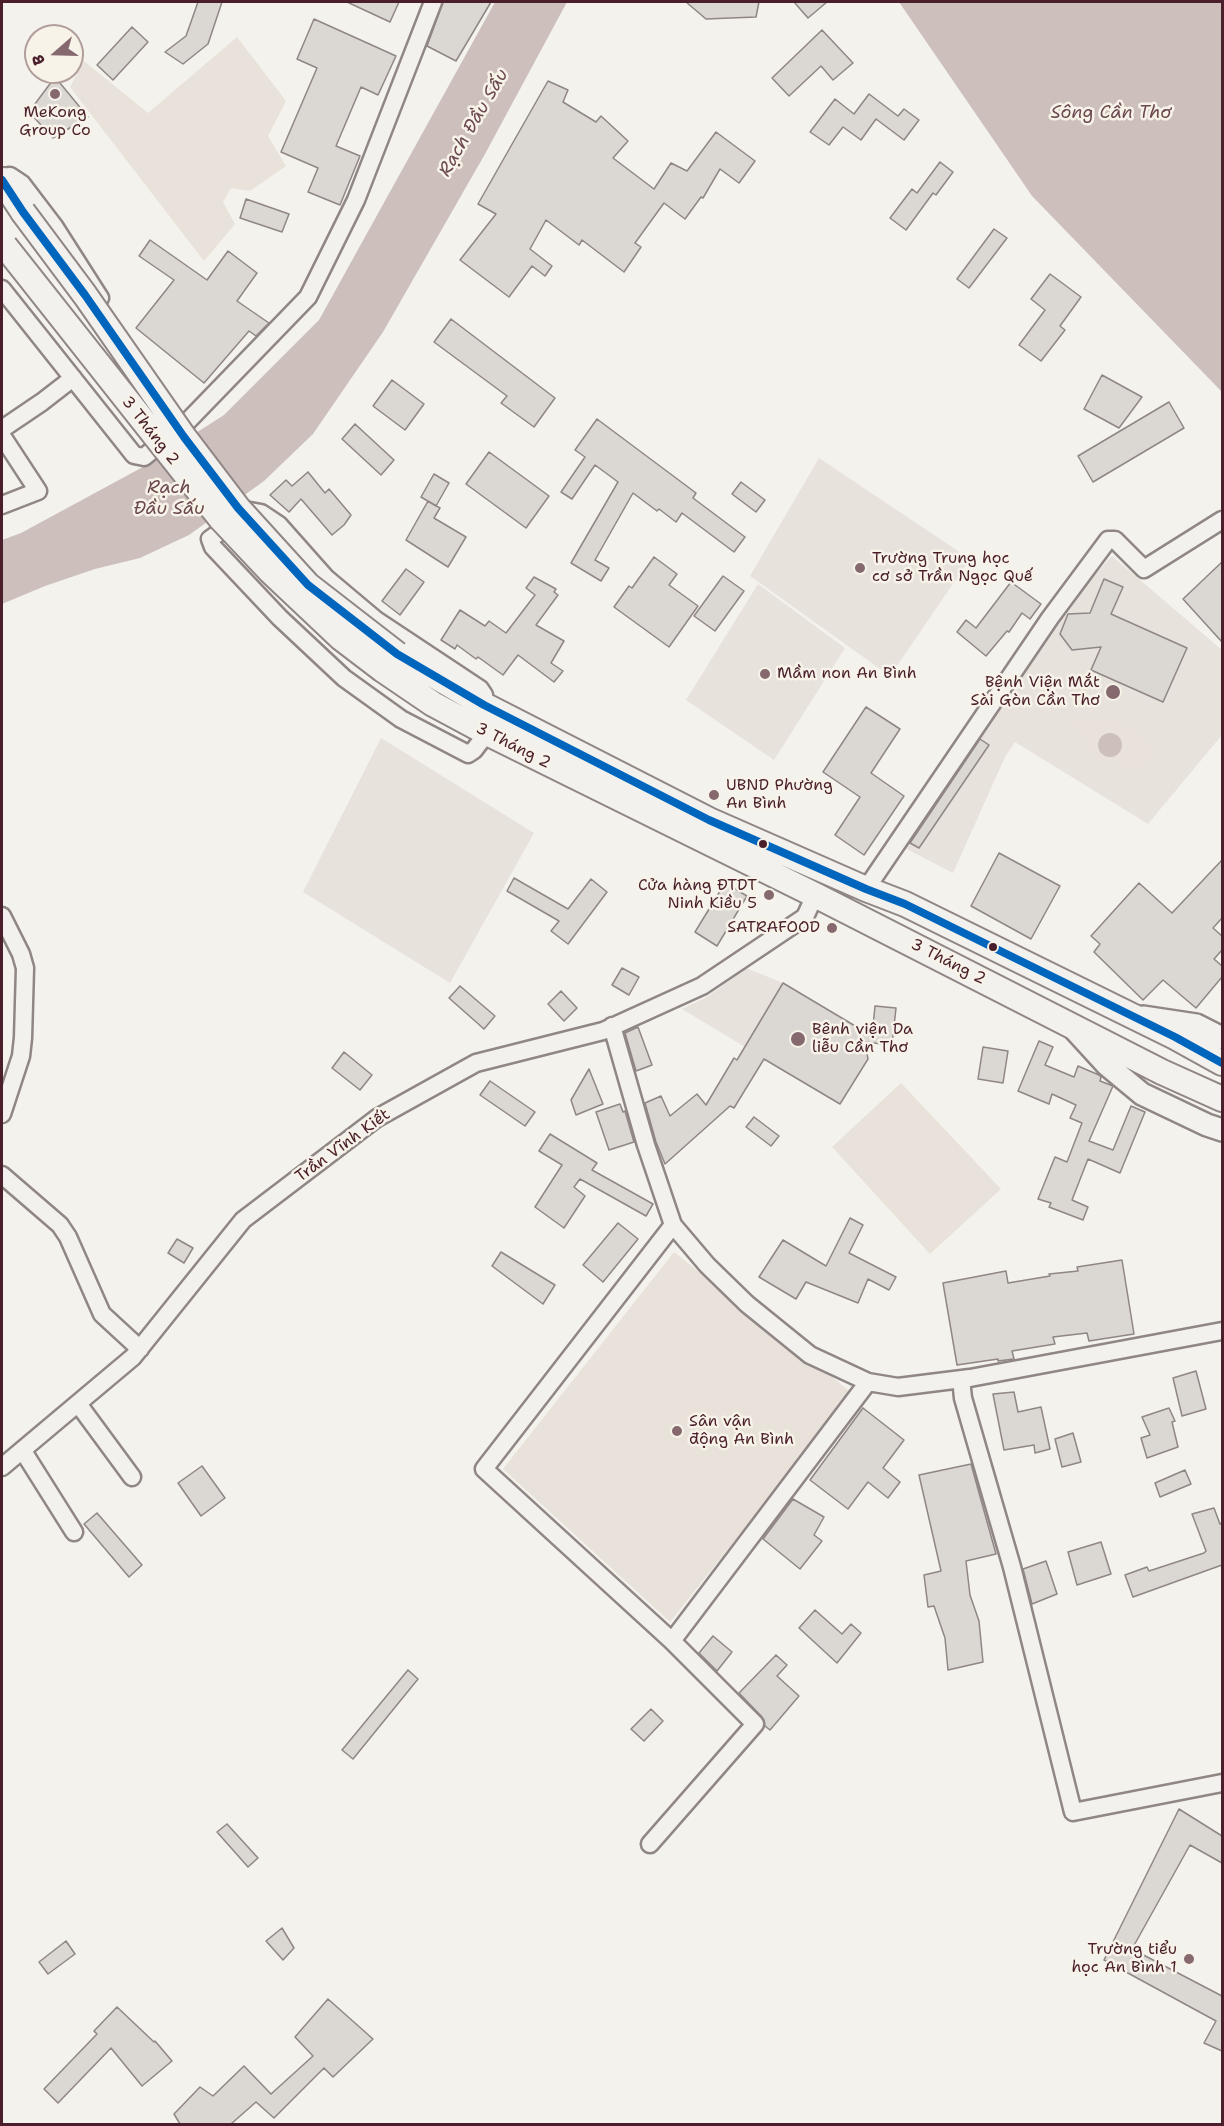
<!DOCTYPE html>
<meta charset="utf-8">
<style>
body{margin:0}
#map{position:relative;width:1224px;height:2126px;overflow:hidden;background:#f4f2ec;font-family:"Shantell Sans",sans-serif}
canvas{display:block}
.frame{position:absolute;inset:0;border:3px solid #4a1f2b;pointer-events:none}
.north{position:absolute;left:24px;top:24px;width:60px;height:60px;box-sizing:border-box;background:#f7f3e8;border:2px solid #b29e9c;border-radius:50%;rotate:250deg;font-size:16px;font-weight:700;line-height:24px;text-align:center;color:#4a1f2b}
.north::after{content:'';display:block;margin:auto;width:21px;height:27px;background:#86696f;clip-path:polygon(50% 0,100% 100%,50% 72%,0 100%)}
</style>
<div id="map">
<canvas width="1224" height="2126"></canvas>
<div class="frame"></div>
<div class="north">B</div>
</div>
<script>
const ctx = document.querySelector('canvas').getContext('2d');
ctx.lineJoin = 'round';
function fillPath(path, color) {
  ctx.fillStyle = color;
  ctx.fill(path, 'evenodd');
}
function shape(rows) {
  const path = new Path2D();
  for (const r of rows) {
    if (r.length === 3) {
      path.moveTo(r[0] + r[2], r[1]);
      path.arc(r[0], r[1], r[2], 0, 2 * Math.PI);
      continue;
    }
    path.moveTo(r[0], r[1]);
    for (let i = 2; i < r.length; i += 2) path.lineTo(r[i], r[i + 1]);
  }
  return path;
}
function stroke(path, color, width, dash) {
  ctx.strokeStyle = color;
  ctx.lineWidth = width;
  ctx.lineCap = dash ? 'butt' : 'round';
  ctx.setLineDash(dash || []);
  ctx.stroke(path);
}
function drawText(font, color, halo, rows, align = 'center') {
  ctx.font = font + ' "Shantell Sans",sans-serif';
  ctx.lineWidth = 5;
  ctx.setLineDash([]);
  ctx.textBaseline = 'middle';
  ctx.strokeStyle = halo;
  ctx.fillStyle = color;
  for (const [text, x, y, turn = 0] of rows) {
    ctx.save();
    ctx.translate(x, y);
    ctx.rotate((+turn || 0) * Math.PI / 180);
    ctx.textAlign = isNaN(turn) ? turn : align;
    if (halo) ctx.strokeText(text, 0, 0);
    ctx.fillText(text, 0, 0);
    ctx.restore();
  }
}
const built = shape([
 [819,458,970,559,890,676,750,576],
 [1112,556,1222,650,1222,735,1148,824,1015,742,1005,757,953,873,899,845,1043,632],
 [758,584,845,648,774,760,686,700],
 [381,738,534,833,450,983,303,892],
 [746,968,783,983,863,1031,868,1059,840,1104,682,1009,707,997]
]);
const green = shape([
 [237,37,286,101,268,136,286,166,250,191,231,188,223,202,235,224,204,261,70,87,84,61,148,113],
 [1092,713,1120,718,1149,734,1156,747,1151,766,1140,771,1121,768,1107,764,1091,754,1071,731,1072,720,1080,715],
 [901,1083,1001,1189,930,1254,832,1147],
 [674,1252,852,1393,670,1622,503,1469]
]);
const water = shape([
 [495,2,567,2,485,154,383,332,313,434,264,481,189,535,140,558,95,569,45,586,2,604,2,540,21,533,141,468,224,415,319,320],
 [899,2,1222,2,1222,392,1032,196],
 [1110,745,12]
]);
const building = shape([
 [198,2,222,2,208,44,183,64,165,52,186,36,198,2],
 [347,2,399,2,390,22,347,2],
 [443,2,491,2,456,61,427,46,443,2],
 [686,2,759,2,756,17,706,19,686,2],
 [794,2,827,2,808,18,794,2],
 [314,19,396,56,378,95,361,87,336,146,360,156,340,205,308,192,318,168,281,152,317,68,297,59,314,19],
 [132,27,148,42,113,80,97,65,132,27],
 [822,30,853,63,833,80,821,66,789,96,772,78,822,30],
 [55,77,88,117,53,138,29,112,55,77],
 [548,81,568,90,563,102,596,122,601,116,628,141,613,158,654,189,671,163,687,171,716,132,755,161,739,183,720,169,703,198,701,197,685,219,664,203,635,243,641,247,624,272,582,240,579,245,546,220,530,249,552,266,545,276,532,266,509,297,460,260,496,214,478,204,548,81],
 [869,94,898,116,904,109,919,120,904,140,876,119,861,140,843,127,829,145,810,132,835,99,854,114,869,94],
 [940,162,953,172,936,195,933,193,906,230,890,218,912,189,917,193,940,162],
 [246,199,289,214,282,232,240,218,246,199],
 [994,229,1007,238,969,288,957,279,994,229],
 [150,240,207,280,228,251,257,273,237,301,269,323,256,336,249,331,204,383,136,328,174,280,139,256,150,240],
 [1050,274,1081,297,1060,326,1065,330,1041,361,1019,345,1045,310,1031,299,1050,274],
 [451,319,555,398,534,427,501,403,507,396,434,342,451,319],
 [1102,375,1142,397,1119,428,1084,409,1102,375],
 [392,380,424,404,405,430,373,406,392,380],
 [1169,402,1184,428,1093,482,1078,456,1169,402],
 [597,419,696,493,693,498,745,537,734,552,682,513,676,522,659,509,657,511,633,493,595,560,609,568,601,581,571,563,618,482,595,465,572,499,561,492,585,457,575,450,597,419],
 [355,424,394,460,381,475,342,439,355,424],
 [489,452,549,496,526,528,466,484,489,452],
 [308,472,325,493,329,489,351,515,344,525,332,535,301,499,289,512,270,495,286,480,292,486,308,472],
 [434,474,449,483,436,506,421,497,434,474],
 [741,482,765,500,756,512,732,494,741,482],
 [428,501,440,508,434,518,466,537,448,567,406,540,428,501],
 [654,557,677,574,669,585,698,606,669,647,614,607,629,586,632,588,654,557],
 [1222,562,1222,642,1183,599,1222,562],
 [406,569,424,582,400,615,382,601,406,569],
 [723,576,744,591,715,631,694,616,723,576],
 [534,577,556,589,554,592,558,595,536,625,564,641,551,663,563,671,554,682,518,655,503,675,478,657,476,659,457,645,455,649,441,640,460,610,485,626,489,621,506,633,535,595,526,588,534,577],
 [1104,579,1123,587,1111,614,1187,648,1163,702,1091,670,1101,647,1072,650,1060,634,1068,614,1090,613,1104,579],
 [1011,582,1041,604,1030,619,1022,613,1009,632,1007,631,986,656,957,632,966,620,976,628,1011,582],
 [866,707,900,729,871,773,904,796,864,855,835,835,860,797,823,772,866,707],
 [980,739,989,745,919,848,910,843,980,739],
 [999,853,1060,886,1031,939,971,906,999,853],
 [1222,860,1222,918,1213,928,1222,936,1222,950,1214,959,1222,966,1222,977,1196,1008,1163,980,1143,1000,1094,952,1100,944,1091,936,1139,883,1172,913,1222,860],
 [514,878,568,909,591,879,607,892,568,944,551,931,559,921,507,891,514,878],
 [725,883,747,896,717,946,695,932,725,883],
 [622,968,639,977,629,995,612,985,622,968],
 [783,983,872,1036,875,1006,896,1008,892,1045,865,1042,868,1059,840,1104,764,1059,734,1108,730,1106,665,1164,656,1142,645,1103,661,1096,670,1116,697,1094,706,1105,734,1058,737,1060,783,983],
 [460,986,495,1016,484,1029,449,998,460,986],
 [561,991,577,1008,564,1021,548,1004,561,991],
 [638,1027,652,1065,636,1071,625,1033,638,1027],
 [1039,1041,1053,1047,1045,1065,1074,1077,1078,1066,1099,1075,1101,1077,1100,1081,1113,1086,1089,1141,1113,1150,1131,1106,1145,1112,1120,1173,1088,1159,1072,1200,1088,1207,1083,1220,1049,1207,1051,1203,1038,1199,1055,1157,1067,1162,1082,1123,1070,1118,1076,1105,1052,1094,1049,1104,1018,1091,1039,1041],
 [983,1047,1008,1051,1003,1083,978,1079,983,1047],
 [344,1052,372,1075,360,1090,332,1068,344,1052],
 [589,1069,603,1104,576,1115,571,1100,589,1069],
 [490,1081,535,1112,525,1126,480,1095,490,1081],
 [620,1104,623,1112,625,1111,634,1142,609,1150,596,1112,620,1104],
 [754,1117,779,1136,771,1146,746,1127,754,1117],
 [550,1134,597,1163,592,1170,653,1204,646,1216,580,1179,574,1187,585,1196,564,1228,535,1207,562,1165,539,1151,550,1134],
 [850,1218,863,1225,849,1253,896,1277,889,1290,868,1279,858,1303,806,1282,796,1299,759,1277,783,1240,826,1266,850,1218],
 [618,1223,638,1239,603,1282,583,1265,618,1223],
 [177,1239,193,1248,184,1263,168,1253,177,1239],
 [501,1252,555,1285,543,1304,492,1266,501,1252],
 [1122,1260,1134,1334,1089,1341,1087,1333,1053,1337,1055,1344,1012,1351,1014,1359,998,1361,998,1359,957,1365,943,1283,1006,1271,1008,1283,1050,1276,1049,1274,1078,1271,1077,1267,1122,1260],
 [1196,1371,1206,1409,1182,1416,1173,1378,1196,1371],
 [1014,1392,1018,1412,1041,1407,1050,1449,1035,1453,1034,1445,1004,1450,993,1394,1014,1392],
 [863,1408,904,1440,883,1468,900,1482,888,1498,868,1482,848,1509,810,1480,863,1408],
 [1169,1408,1175,1421,1172,1422,1178,1447,1147,1458,1141,1438,1150,1435,1142,1417,1169,1408],
 [1073,1433,1081,1462,1062,1467,1055,1439,1073,1433],
 [971,1464,996,1554,966,1561,970,1595,979,1621,983,1662,948,1670,945,1638,934,1606,928,1607,924,1575,941,1571,919,1475,971,1464],
 [202,1466,225,1498,201,1516,178,1483,202,1466],
 [1185,1470,1191,1484,1160,1497,1155,1483,1185,1470],
 [793,1499,824,1517,814,1535,822,1541,800,1569,763,1539,793,1499],
 [1214,1508,1220,1524,1222,1523,1222,1565,1133,1597,1125,1575,1147,1567,1149,1571,1204,1553,1206,1551,1192,1514,1214,1508],
 [97,1513,142,1565,129,1577,84,1524,97,1513],
 [1101,1542,1111,1574,1077,1585,1068,1552,1101,1542],
 [1046,1561,1057,1594,1032,1604,1023,1569,1046,1561],
 [815,1610,842,1634,851,1624,861,1633,837,1663,799,1628,815,1610],
 [713,1636,732,1652,717,1671,699,1653,713,1636],
 [776,1655,787,1665,777,1676,799,1696,770,1730,765,1726,762,1717,739,1693,776,1655],
 [408,1670,418,1679,353,1759,342,1750,408,1670],
 [651,1709,663,1721,644,1741,631,1729,651,1709],
 [1179,1809,1222,1836,1222,1863,1190,1845,1132,1949,1222,1996,1222,2051,1204,2043,1216,2021,1104,1960,1179,1809],
 [227,1824,258,1858,248,1867,217,1832,227,1824],
 [282,1928,294,1948,283,1960,266,1941,282,1928],
 [66,1941,75,1954,48,1974,39,1962,66,1941],
 [328,1999,373,2039,333,2077,324,2068,274,2118,256,2102,231,2124,180,2124,174,2114,200,2087,213,2096,244,2066,271,2094,313,2056,295,2037,328,1999],
 [117,2007,154,2042,155,2041,172,2061,142,2086,111,2048,58,2103,44,2089,97,2034,94,2031,117,2007]
]);
const minor = shape([
 [2,177,10,176,22,184,54,226,100,298],
 [2,289,134,455,144,457,187,422,308,297,356,200,433,2],
 [2,429,42,402,73,378],
 [2,436,38,491,2,505],
 [484,704,484,695,480,689,376,620,326,578,279,525,261,513,250,511,210,539,213,547,280,618,344,678,401,719,468,754,474,750,487,733],
 [866,889,1050,618,1108,540,1115,540,1144,569,1222,520],
 [2,916,21,954,25,968,23,1038,21,1056,2,1114],
 [612,1026,646,1145,673,1225,707,1265,747,1304,810,1355,868,1382,898,1387,970,1378,1222,1331],
 [2,1175,60,1225,68,1237,102,1314,140,1349],
 [961,1379,963,1398,1012,1567,1073,1812,1222,1783],
 [79,1405,132,1477],
 [23,1451,74,1532],
 [2,1467,133,1357,243,1220,377,1118,476,1063,603,1031,702,986,805,917,815,895],
 [672,1641,868,1382],
 [650,1844,755,1724,672,1641,484,1469,673,1225]
]);
const major = shape([
 [1143,1017,1196,1025,1222,1038],
 [1075,1030,1107,1065,1142,1094,1207,1125,1222,1130]
]);
const highway = shape([
 [2,180,23,212],
 [397,654,484,705,709,820,866,889,905,904,1175,1037,1222,1063],
 [383,670,433,704,487,733,815,895,1162,1072,1222,1099]
]);
const highwayBridge = shape([
 [23,212,85,295,184,437,238,508,308,585,397,654],
 [5,246,221,519,270,571,341,638,383,670]
]);
const bus1 = shape([
 [2,180,23,212,85,295,184,437,238,508,308,585,397,654,484,705,709,820,866,889,905,904,1175,1037,1222,1063]
]);
const markers = [
 [55,94,6,"#86696f"],
 [860,568,6,"#86696f"],
 [765,674,6,"#86696f"],
 [1113,692,8,"#86696f"],
 [714,795,6,"#86696f"],
 [763,844,5,"#4a1f2b"],
 [769,895,6,"#86696f"],
 [832,928,6,"#86696f"],
 [993,947,5,"#4a1f2b"],
 [798,1039,8,"#86696f"],
 [677,1431,6,"#86696f"],
 [1189,1959,6,"#86696f"]
];
const poiNames = [
 ["MeKong",55,113,"center"],
 ["Group Co",55,131,"center"],
 ["Trường Trung học",872,559],
 ["cơ sở Trần Ngọc Quế",872,577],
 ["Mầm non An Bình",777,674],
 ["Bệnh Viện Mắt",1100,683,"right"],
 ["Sài Gòn Cần Thơ",1100,701,"right"],
 ["UBND Phường",726,786],
 ["An Bình",726,804],
 ["Cửa hàng ĐTDT",757,886,"right"],
 ["Ninh Kiều 5",757,904,"right"],
 ["SATRAFOOD",820,928,"right"],
 ["Bệnh viện Da",812,1030],
 ["liễu Cần Thơ",812,1048],
 ["Sân vận",689,1422],
 ["động An Bình",689,1440],
 ["Trường tiểu",1177,1950,"right"],
 ["học An Bình 1",1177,1968,"right"]
];
const streetNames = [
 ["3 Tháng 2",150,431,52],
 ["3 Tháng 2",513,746,27],
 ["3 Tháng 2",948,962,27],
 ["Trần Vĩnh Kiết",343,1146,-36]
];
const waterNames = [
 ["Sông Cần Thơ",1111,113],
 ["Rạch Đầu Sấu",474,123,-60],
 ["Rạch",169,488],
 ["Đầu Sấu",169,509]
];
fillPath(built, '#e7e2db');
fillPath(green, '#e8e2da');
fillPath(water, '#cdc0bc');
fillPath(building, '#dbd7d3');
stroke(building, '#8f8685', 1.5);
stroke(minor, '#8f8685', 21);
stroke(major, '#8f8685', 26);
stroke(highway, '#8f8685', 28);
stroke(minor, '#f2f1ed', 16);
stroke(major, '#f2f1ed', 21);
stroke(highway, '#f2f1ed', 24);
stroke(highwayBridge, '#8f8685', 28, []);
stroke(highwayBridge, '#f2f1ed', 24);
stroke(bus1, '#0065bd', 8);
for (const [x, y, r, color] of markers) {
  const dot = new Path2D();
  dot.arc(x, y, r, 0, 2 * Math.PI);
  ctx.fillStyle = color;
  ctx.fill(dot);
  stroke(dot, '#f7f3e8', 2);
}
drawText('16px', '#4a1f2b', '#f7f3e8', poiNames, 'left');
drawText('16px', '#4a1f2b', '#f7f3e8', streetNames);
drawText('italic 18px', '#6c4950', '#f7f3e8', waterNames);
</script>
